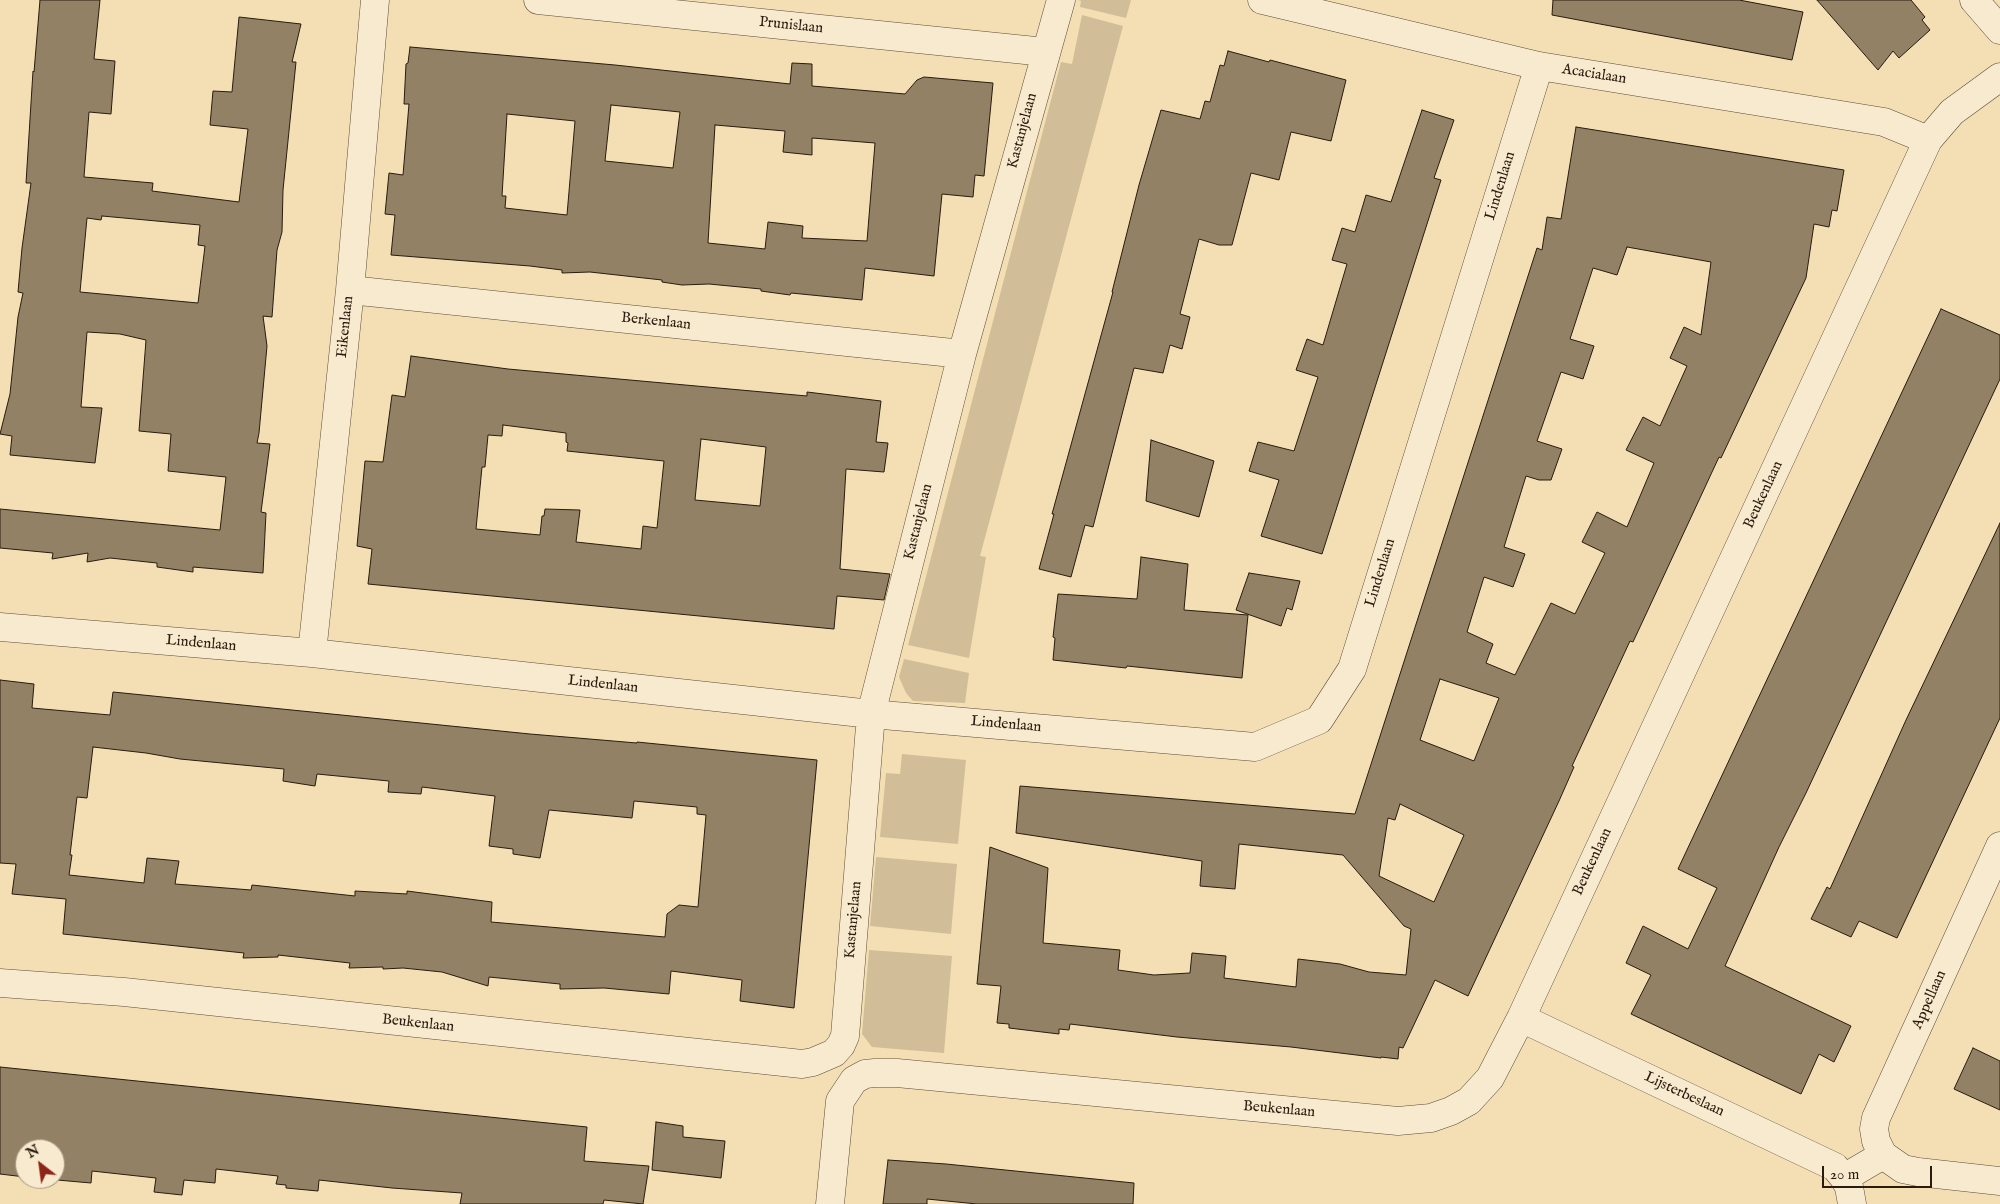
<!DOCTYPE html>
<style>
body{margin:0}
#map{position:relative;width:2000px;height:1204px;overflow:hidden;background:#f4dfb4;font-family:"IM FELL English",serif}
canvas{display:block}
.north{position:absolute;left:15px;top:1139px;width:50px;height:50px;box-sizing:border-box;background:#f8eace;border:1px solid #a59782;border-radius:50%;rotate:330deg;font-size:14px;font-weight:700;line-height:20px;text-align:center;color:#291b0f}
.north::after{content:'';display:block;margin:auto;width:18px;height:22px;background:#8f2418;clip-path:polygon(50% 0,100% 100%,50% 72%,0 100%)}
.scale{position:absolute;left:1822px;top:1166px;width:110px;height:22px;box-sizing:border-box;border:2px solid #291b0f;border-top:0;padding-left:6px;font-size:15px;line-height:18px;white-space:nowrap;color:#291b0f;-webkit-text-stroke:4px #f8eace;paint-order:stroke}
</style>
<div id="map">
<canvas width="2000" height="1204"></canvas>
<div class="north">N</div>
<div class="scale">20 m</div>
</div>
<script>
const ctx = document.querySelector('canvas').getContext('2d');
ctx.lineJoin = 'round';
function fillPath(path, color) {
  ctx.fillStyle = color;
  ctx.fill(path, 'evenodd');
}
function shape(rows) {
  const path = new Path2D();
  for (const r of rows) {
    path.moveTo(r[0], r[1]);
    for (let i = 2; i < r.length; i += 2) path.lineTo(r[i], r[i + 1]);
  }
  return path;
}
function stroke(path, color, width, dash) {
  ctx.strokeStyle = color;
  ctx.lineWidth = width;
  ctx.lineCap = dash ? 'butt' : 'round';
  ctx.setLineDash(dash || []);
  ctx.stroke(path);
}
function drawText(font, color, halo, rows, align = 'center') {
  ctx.font = font + ' "IM FELL English",serif';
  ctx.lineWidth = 4;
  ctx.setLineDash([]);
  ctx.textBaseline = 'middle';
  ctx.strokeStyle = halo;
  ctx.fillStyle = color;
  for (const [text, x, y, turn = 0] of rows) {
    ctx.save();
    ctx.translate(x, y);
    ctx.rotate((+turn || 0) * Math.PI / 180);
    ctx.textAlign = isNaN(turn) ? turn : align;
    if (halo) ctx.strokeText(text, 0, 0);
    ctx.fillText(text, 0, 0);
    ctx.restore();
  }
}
const green = shape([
 [1078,0,1131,0,1126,18,1080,7,1081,1],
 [1082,15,1123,26,980,556,986,557,969,658,908,645,1061,62,1072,64],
 [904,659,969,673,965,703,913,701,906,693,899,677],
 [902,754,966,760,958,844,880,837,886,773,900,774],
 [876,857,957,864,951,934,870,926],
 [869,950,952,956,944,1053,872,1047,862,1034]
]);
const building = shape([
 [40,0,100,0,94,59,115,61,111,114,89,112,84,177,153,183,152,191,239,202,248,129,210,125,213,91,232,92,239,17,301,24,292,62,296,62,283,190,282,232,277,250,272,317,263,316,267,346,259,433,257,443,270,444,261,512,266,513,263,573,193,567,193,572,157,567,157,563,110,558,87,562,88,553,52,559,53,553,0,548,0,509,220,530,226,477,168,471,171,434,139,431,146,340,120,334,87,332,81,407,102,408,95,463,10,455,12,436,0,434,10,394,18,317,23,293,18,292,22,248,31,183,26,183,33,71,34,72,40,0],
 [102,216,200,225,198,245,205,246,198,303,80,292,87,218,101,220,102,216],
 [1553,0,1739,0,1803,12,1792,60,1552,15,1553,0],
 [1817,0,1911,0,1925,17,1922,20,1930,30,1899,58,1893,51,1878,70,1817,0],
 [410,47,615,65,790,84,792,63,812,64,812,86,905,94,917,80,924,77,993,83,984,176,975,175,973,197,942,194,934,276,865,268,862,300,791,293,790,295,761,291,761,289,709,284,682,285,662,282,662,280,590,272,562,273,562,270,530,266,391,255,395,215,385,214,389,173,403,175,409,104,404,104,406,64,408,63,410,47],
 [611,105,680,112,673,168,605,161,611,105],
 [507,114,575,121,567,215,505,208,506,196,502,196,507,114],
 [715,125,785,131,783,152,812,155,812,138,875,143,867,241,802,238,803,226,768,222,765,249,708,243,715,125],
 [1228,51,1269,62,1270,60,1346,80,1331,141,1291,132,1279,180,1251,173,1232,245,1219,245,1199,239,1180,314,1190,317,1182,349,1170,345,1163,373,1134,368,1093,527,1085,525,1071,577,1039,569,1054,514,1052,514,1113,292,1112,292,1139,185,1161,110,1200,119,1205,101,1210,102,1220,65,1224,66,1228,51],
 [1422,110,1454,120,1434,178,1441,180,1322,554,1261,536,1279,480,1249,471,1258,442,1294,451,1318,377,1296,370,1307,339,1323,345,1347,264,1332,260,1342,228,1355,232,1366,195,1391,202,1422,110],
 [1576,127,1844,170,1837,211,1832,210,1829,227,1814,224,1806,278,1721,458,1719,457,1647,612,1633,642,1630,641,1572,766,1574,767,1559,801,1468,996,1435,980,1403,1048,1399,1047,1398,1059,1381,1057,1381,1058,1291,1047,1177,1037,1070,1024,1069,1030,1059,1029,1059,1034,1009,1028,1009,1024,997,1023,1001,986,977,984,990,847,1048,868,1043,943,1120,950,1118,970,1154,975,1190,973,1192,953,1226,956,1224,978,1296,987,1298,959,1340,964,1369,972,1406,975,1411,929,1404,926,1343,855,1239,844,1235,889,1200,886,1202,861,1016,833,1020,786,1355,814,1537,248,1542,250,1547,217,1561,219,1576,127],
 [1627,247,1711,262,1701,335,1684,327,1670,358,1687,366,1660,426,1643,417,1626,450,1654,463,1627,527,1597,512,1582,542,1605,553,1575,614,1551,603,1515,675,1486,663,1493,644,1467,632,1484,577,1513,587,1525,554,1504,547,1526,476,1539,480,1551,480,1562,449,1537,441,1561,372,1583,379,1594,346,1570,339,1593,268,1617,275,1627,247],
 [1440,679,1499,698,1474,761,1420,740,1440,679],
 [1400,804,1464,835,1434,902,1379,876,1388,818,1395,820,1400,804],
 [1941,309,2000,335,2000,379,1806,793,1779,847,1725,966,1851,1026,1834,1062,1819,1054,1801,1094,1631,1014,1651,975,1626,963,1643,926,1688,949,1717,888,1678,869,1941,309],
 [411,356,508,369,807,396,807,392,881,401,876,442,888,443,884,472,846,469,840,569,890,574,884,600,837,596,834,629,368,584,372,549,357,546,365,461,383,462,392,395,405,397,411,356],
 [503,425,566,433,566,442,568,443,567,451,664,461,657,528,643,526,641,549,576,542,580,510,545,509,544,516,542,516,540,535,476,529,482,467,485,467,488,435,502,436,503,425],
 [701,439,766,447,760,506,695,500,701,439],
 [1151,440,1214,461,1199,517,1146,501,1151,440],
 [2000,523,2000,718,1897,938,1859,921,1851,937,1811,919,1827,887,1830,889,1906,720,2000,523],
 [1141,557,1188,564,1184,610,1248,615,1242,678,1127,666,1126,668,1053,660,1055,638,1053,637,1058,594,1137,599,1141,557],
 [1249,573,1300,581,1292,610,1287,608,1281,626,1236,610,1249,573],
 [0,680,34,684,32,708,110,715,113,692,530,734,637,743,637,742,817,760,794,1008,740,1001,742,980,671,971,669,994,604,988,560,989,560,984,489,977,488,986,442,972,403,968,383,969,383,967,349,968,350,963,278,955,278,957,243,958,244,953,63,934,66,899,12,894,16,864,0,863,0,680],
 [93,747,146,753,180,759,284,769,283,781,315,786,317,774,389,781,388,792,421,794,422,787,495,796,489,846,513,849,513,854,540,858,549,810,632,818,634,801,697,807,697,814,706,815,698,907,679,905,667,914,665,937,491,922,492,902,407,891,407,894,355,891,355,896,252,885,251,890,175,884,179,861,147,858,144,883,69,875,72,855,70,855,77,797,87,798,93,747],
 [1973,1048,2000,1061,2000,1110,1954,1089,1973,1048],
 [0,1067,587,1127,584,1161,649,1166,643,1204,604,1200,603,1204,460,1204,462,1193,392,1188,319,1180,318,1191,286,1188,286,1185,276,1184,278,1176,216,1169,215,1183,184,1180,182,1195,154,1192,156,1178,92,1171,91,1183,46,1179,55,1179,55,1149,25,1149,25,1177,0,1174,0,1067],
 [656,1122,683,1126,683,1137,725,1141,721,1178,652,1170,656,1122],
 [888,1160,946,1164,1134,1183,1133,1204,977,1204,927,1199,927,1204,883,1204,888,1160]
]);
const minor = shape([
 [538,0,1045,52],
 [1262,0,1539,66,1884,122,1928,140],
 [1974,0,2000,30],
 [350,290,962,354],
 [0,627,312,653,871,714,1255,747,1319,720,1352,669,1539,66],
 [312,653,350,290,375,0],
 [2000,846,1876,1118,1874,1129,1876,1141,1883,1155,1903,1169,1918,1172,2000,1181],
 [0,983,124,992,802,1064,813,1062,834,1053,841,1045,845,1036,871,714,962,354,1061,0],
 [1521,1018,1835,1167,1844,1178,1849,1187,1852,1204],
 [1844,1178,1883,1155],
 [830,1204,840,1101,854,1080,865,1074,875,1073,897,1073,1398,1121,1431,1118,1451,1111,1469,1101,1490,1078,1521,1018,1928,140,1952,112,2000,77]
]);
const streetNames = [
 ["Prunislaan",791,26,6],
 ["Acacialaan",1594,75,9],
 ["Kastanjelaan",1023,131,-75],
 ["Lindenlaan",1501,186,-73],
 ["Berkenlaan",656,322,6],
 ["Eikenlaan",346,327,-84],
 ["Beukenlaan",1764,495,-65],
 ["Kastanjelaan",919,522,-76],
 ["Lindenlaan",1381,573,-73],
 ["Lindenlaan",201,644,5],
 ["Lindenlaan",603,685,6],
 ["Lindenlaan",1006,725,5],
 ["Beukenlaan",1593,862,-65],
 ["Kastanjelaan",854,920,-85],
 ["Appellaan",1930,1000,-66],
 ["Beukenlaan",418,1024,6],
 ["Lijsterbeslaan",1684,1095,25],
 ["Beukenlaan",1279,1110,5]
];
fillPath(green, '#d1be98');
fillPath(building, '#938165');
stroke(building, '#291b0f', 1);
stroke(minor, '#5c4c38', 29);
stroke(minor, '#f8eace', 28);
drawText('15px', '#291b0f', '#f8eace', streetNames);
</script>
